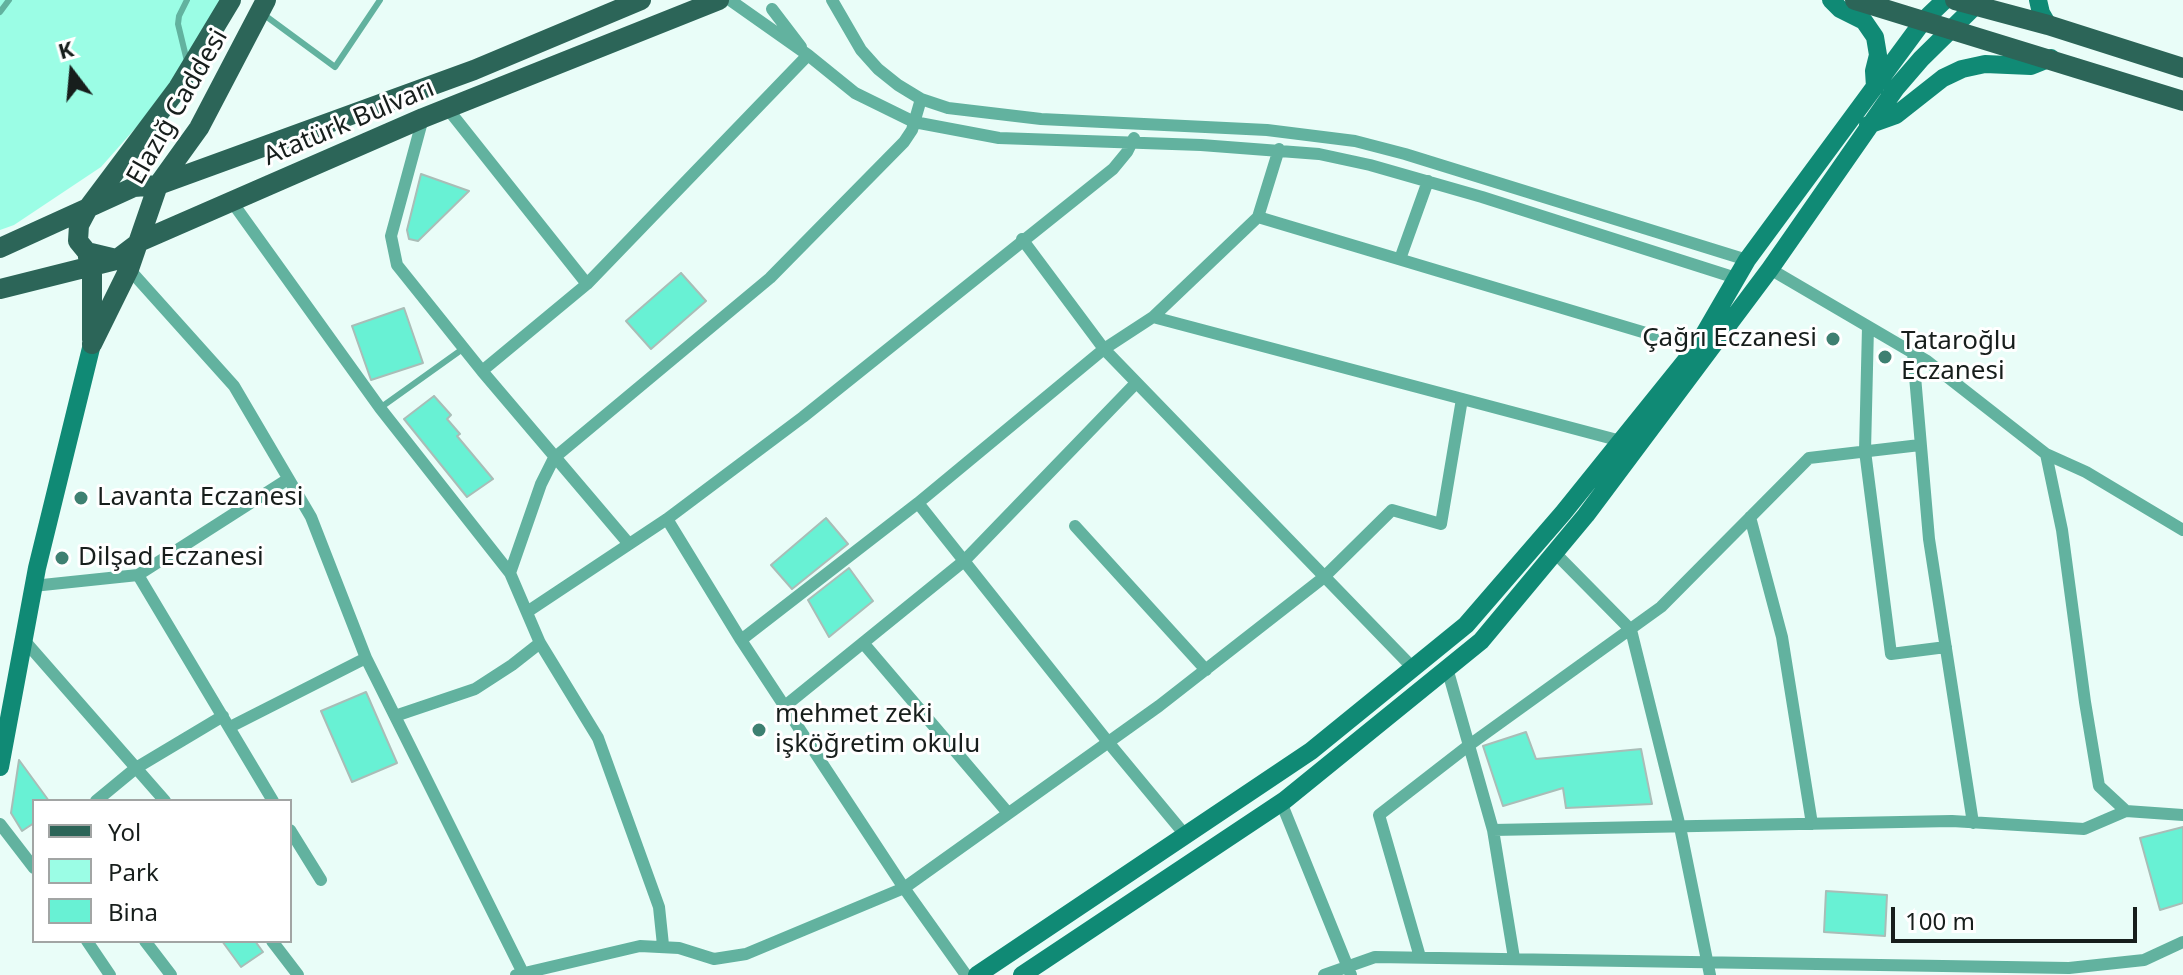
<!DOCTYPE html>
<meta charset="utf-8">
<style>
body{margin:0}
#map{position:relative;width:2183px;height:975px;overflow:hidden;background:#e9fdf8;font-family:"Noto Sans",sans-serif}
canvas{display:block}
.legend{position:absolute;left:32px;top:799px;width:260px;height:144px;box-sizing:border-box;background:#fff;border:2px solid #a2a5a4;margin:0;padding:10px 14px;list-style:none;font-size:24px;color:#171e1c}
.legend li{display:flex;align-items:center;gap:16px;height:40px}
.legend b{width:40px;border:2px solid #a2a5a4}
.north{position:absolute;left:32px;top:32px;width:80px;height:80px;-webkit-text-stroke:6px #fff;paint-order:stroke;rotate:344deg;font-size:22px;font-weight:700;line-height:32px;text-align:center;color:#171e1c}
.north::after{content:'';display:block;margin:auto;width:28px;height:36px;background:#171e1c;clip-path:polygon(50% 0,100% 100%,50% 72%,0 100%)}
.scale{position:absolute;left:1891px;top:907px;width:246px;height:36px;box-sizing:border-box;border:4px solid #171e1c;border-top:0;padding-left:10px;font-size:24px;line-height:28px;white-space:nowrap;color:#171e1c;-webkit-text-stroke:6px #fff;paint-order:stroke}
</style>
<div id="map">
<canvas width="2183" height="975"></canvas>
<ul class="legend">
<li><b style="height:10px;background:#2c6558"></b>Yol</li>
<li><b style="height:22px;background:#9bfde5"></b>Park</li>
<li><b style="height:22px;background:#68f1d4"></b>Bina</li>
</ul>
<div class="north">K</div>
<div class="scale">100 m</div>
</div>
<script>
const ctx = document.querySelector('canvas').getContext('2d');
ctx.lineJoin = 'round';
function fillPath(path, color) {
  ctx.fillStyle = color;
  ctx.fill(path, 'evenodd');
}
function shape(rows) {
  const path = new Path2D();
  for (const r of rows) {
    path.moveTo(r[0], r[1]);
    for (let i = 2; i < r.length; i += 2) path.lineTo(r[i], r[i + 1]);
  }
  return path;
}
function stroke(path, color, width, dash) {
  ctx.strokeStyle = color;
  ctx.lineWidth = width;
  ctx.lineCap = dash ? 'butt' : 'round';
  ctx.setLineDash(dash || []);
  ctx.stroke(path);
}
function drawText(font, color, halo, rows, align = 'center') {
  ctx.font = font + ' "Noto Sans",sans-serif';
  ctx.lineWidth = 6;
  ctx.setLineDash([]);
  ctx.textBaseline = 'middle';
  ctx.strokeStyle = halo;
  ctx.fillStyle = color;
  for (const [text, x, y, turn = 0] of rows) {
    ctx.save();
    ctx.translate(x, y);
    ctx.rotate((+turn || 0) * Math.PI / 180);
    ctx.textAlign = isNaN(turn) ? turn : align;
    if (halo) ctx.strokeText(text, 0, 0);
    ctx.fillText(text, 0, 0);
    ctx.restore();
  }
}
const green = shape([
 [0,0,224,0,163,97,101,167,14,225,0,230]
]);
const building = shape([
 [421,174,469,191,418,241,409,239,407,230,421,174],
 [681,273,706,301,651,349,626,321,681,273],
 [404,308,423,363,371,380,352,326,404,308],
 [434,396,451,415,447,419,460,434,457,436,493,479,467,497,404,419,434,396],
 [826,518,848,544,792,589,771,565,826,518],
 [849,568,873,601,829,637,808,600,849,568],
 [366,692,397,763,352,782,321,711,366,692],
 [1526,732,1536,759,1641,749,1652,804,1566,808,1563,788,1503,806,1483,746,1526,732],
 [19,760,49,801,34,801,34,823,22,831,11,813,19,760],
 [2183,827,2183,903,2160,910,2140,838,2183,827],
 [1826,891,1887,895,1885,936,1824,932,1826,891],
 [222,941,255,941,263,952,241,967,222,941]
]);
const lane = shape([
 [0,12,9,0],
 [263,14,335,67,380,0],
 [187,61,178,24,179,16,187,0],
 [380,408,464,348]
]);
const street = shape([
 [730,0,808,55,855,93,914,122,999,138,1201,145,1319,154,1370,165,1482,197,1736,278],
 [832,0,861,50,878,69,898,85,921,99,948,108,1041,119,1267,130,1355,141,1405,154,1747,260],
 [772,9,801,47],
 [447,108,587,284],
 [423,118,391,236,397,265,482,371,587,284,808,55],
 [232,202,380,408,510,573],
 [1258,217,1696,348],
 [1022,239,1104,349,1413,668],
 [1400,259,1428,181],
 [129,269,234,386,311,517,366,658,524,975],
 [1770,269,1927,361,2046,454,2086,472,2183,530],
 [1153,317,1621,441],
 [1868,327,1865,451,1891,654,1946,647],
 [1913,353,1929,539,1973,823],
 [482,371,629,544],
 [2046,454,2062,530,2085,702,2099,786,2126,811,2183,815],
 [918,503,1108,742,1186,836],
 [1750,517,1782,637,1812,824],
 [667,519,741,640,904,888,966,975],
 [1075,526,1206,670],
 [1555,553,1631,630,1680,827,1710,975],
 [138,575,273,801],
 [33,586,138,575,288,479],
 [527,612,667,519,803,417,1113,169,1127,152,1134,138],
 [23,639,165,801],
 [741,640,918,503,1104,349,1153,317,1258,217,1279,149],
 [864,644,1008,813],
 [1447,668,1493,830,1952,821,2084,829,2126,811],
 [785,706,964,561,1136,383],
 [395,716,475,689,512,665,540,643],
 [230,727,366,658],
 [96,801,136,768,223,716],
 [1281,802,1351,975],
 [0,824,34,868],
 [290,830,321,880],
 [1493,830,1514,958],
 [87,941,110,975],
 [145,941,171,975],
 [272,941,298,975],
 [663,945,659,907,598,738,540,643,510,573,541,484,554,458,770,278,904,142,912,130,921,99],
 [1420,957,1379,815,1468,746,1661,607,1809,458,1920,445],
 [516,975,640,946,679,948,714,959,746,954,904,888,1159,706,1323,578,1392,510,1441,524,1462,399],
 [1324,975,1375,957,2069,968,2144,960,2183,942]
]);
const secondary = shape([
 [1831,0,1840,9,1864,21,1875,37,1878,55,1874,71,1875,87],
 [2038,0,2041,13,2048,25],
 [1868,125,1896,115,1943,78,1962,69,1985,64,2031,66,2051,58],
 [0,767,37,568,92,344],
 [977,975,1311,751,1466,625,1563,513,1696,348,1747,260,1924,20,1945,0],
 [1022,975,1285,800,1481,641,1586,515,1770,269,1896,88,1921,59,1981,0]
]);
const primary = shape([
 [1855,0,2183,101],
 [1955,0,2048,25,2183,68],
 [0,248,134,187,158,185,474,70,641,0],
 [88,257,92,267,92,340],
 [116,259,87,252,78,241,79,225,88,208,178,88,231,0],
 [0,289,116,260,141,241,423,118,719,0],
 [92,344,129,269,158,185,199,128,266,0]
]);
const markers = [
 [1833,339,8,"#3e8071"],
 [1885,357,8,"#3e8071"],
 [81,498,8,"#3e8071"],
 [62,558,8,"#3e8071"],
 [759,730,8,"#3e8071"]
];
const streetNames = [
 ["Elazığ Caddesi",178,107,-60],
 ["Atatürk Bulvarı",349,123,-23]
];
const poiNames = [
 ["Çağrı Eczanesi",1817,339,"right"],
 ["Tataroğlu",1901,342],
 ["Eczanesi",1901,372],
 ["Lavanta Eczanesi",97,498],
 ["Dilşad Eczanesi",78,558],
 ["mehmet zeki",775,715],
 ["işköğretim okulu",775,745]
];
fillPath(green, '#9bfde5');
fillPath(building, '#68f1d4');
stroke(building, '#a9bdb7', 2);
stroke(lane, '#62b29f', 6);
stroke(street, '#62b29f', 12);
stroke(secondary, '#108a75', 18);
stroke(primary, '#2c6558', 20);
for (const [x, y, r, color] of markers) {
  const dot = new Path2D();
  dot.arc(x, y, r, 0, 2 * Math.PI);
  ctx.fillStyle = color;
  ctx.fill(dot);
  stroke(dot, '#fff', 3);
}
drawText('26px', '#171e1c', '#fff', streetNames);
drawText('26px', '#171e1c', '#fff', poiNames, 'left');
</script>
